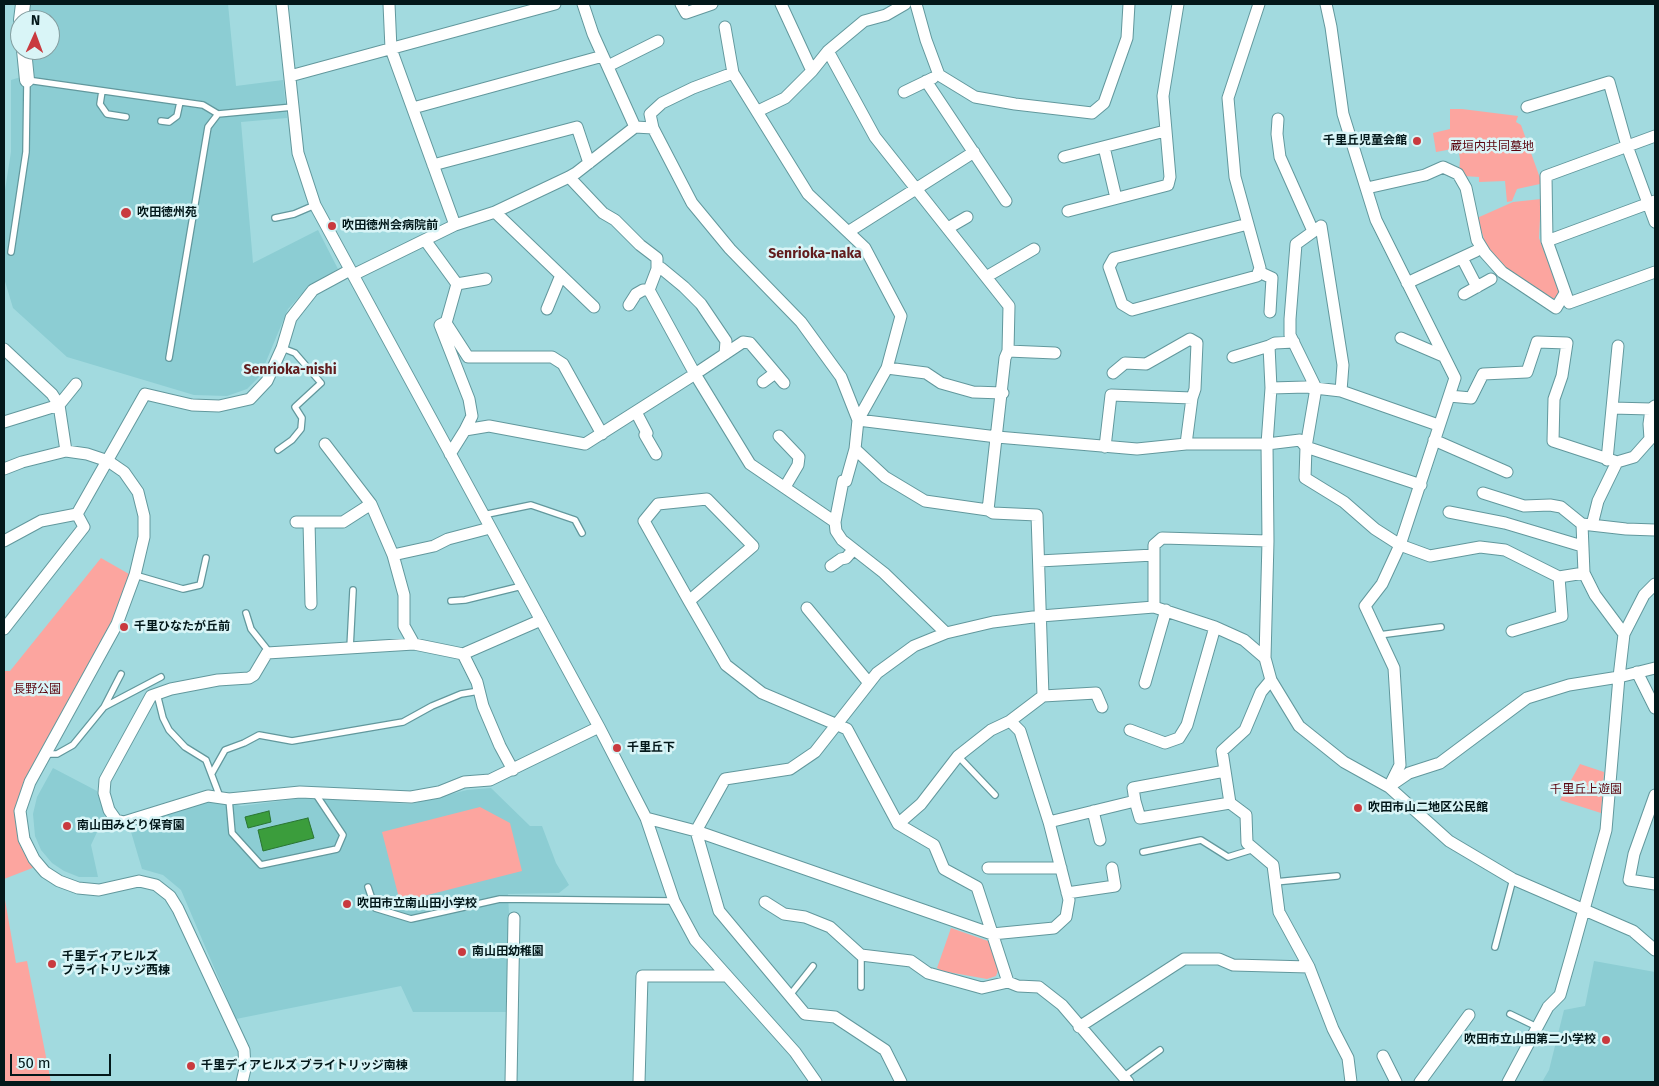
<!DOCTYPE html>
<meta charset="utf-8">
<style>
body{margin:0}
#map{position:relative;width:1659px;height:1086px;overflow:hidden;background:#a2dadf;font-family:"Fira Sans",sans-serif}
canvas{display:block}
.frame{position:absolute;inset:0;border:5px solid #03181a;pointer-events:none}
.north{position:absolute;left:10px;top:10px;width:50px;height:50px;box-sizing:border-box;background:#d9f5f7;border:1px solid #839d9f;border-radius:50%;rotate:2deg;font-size:14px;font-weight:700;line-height:20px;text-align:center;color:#03181a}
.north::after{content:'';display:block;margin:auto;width:18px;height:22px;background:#c93a3f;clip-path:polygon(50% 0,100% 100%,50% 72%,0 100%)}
.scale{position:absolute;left:10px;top:1054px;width:101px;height:22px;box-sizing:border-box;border:2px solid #03181a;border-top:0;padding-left:6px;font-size:15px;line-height:18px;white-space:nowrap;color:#03181a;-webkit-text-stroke:4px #d9f5f7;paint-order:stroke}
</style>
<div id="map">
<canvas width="1659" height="1086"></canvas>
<div class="frame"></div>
<div class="north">N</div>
<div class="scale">50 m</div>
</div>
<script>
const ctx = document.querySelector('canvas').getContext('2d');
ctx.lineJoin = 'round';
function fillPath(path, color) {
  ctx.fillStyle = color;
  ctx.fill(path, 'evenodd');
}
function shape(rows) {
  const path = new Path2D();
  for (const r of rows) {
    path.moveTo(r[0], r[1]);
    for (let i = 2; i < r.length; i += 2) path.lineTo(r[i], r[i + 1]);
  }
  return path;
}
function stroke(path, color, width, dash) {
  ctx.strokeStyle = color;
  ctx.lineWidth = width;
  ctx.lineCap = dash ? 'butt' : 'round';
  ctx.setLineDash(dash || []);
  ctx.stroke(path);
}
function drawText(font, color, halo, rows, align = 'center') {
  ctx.font = font + ' "Fira Sans","Noto Sans JP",sans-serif';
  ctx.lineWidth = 5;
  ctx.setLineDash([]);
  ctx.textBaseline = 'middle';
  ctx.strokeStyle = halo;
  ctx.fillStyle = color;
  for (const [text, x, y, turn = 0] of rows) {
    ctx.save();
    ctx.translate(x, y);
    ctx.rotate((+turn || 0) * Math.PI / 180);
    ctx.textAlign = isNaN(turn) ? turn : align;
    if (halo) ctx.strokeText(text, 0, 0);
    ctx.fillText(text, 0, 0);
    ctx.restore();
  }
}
const built = shape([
 [31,4,228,4,236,86,283,80,287,118,241,122,253,263,318,230,338,269,309,286,288,309,260,376,247,389,227,396,194,395,67,357,13,308,4,278,4,196,11,152,11,80,34,73,32,50,50,50,50,20,29,20],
 [53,768,97,791,105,815,91,845,98,877,79,877,64,871,52,863,41,850,35,836,33,814,37,797],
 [491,788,530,826,542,826,556,863,569,885,559,893,508,894,509,914,508,1012,413,1012,401,986,236,1019,181,890,163,875,142,869,129,825,210,798,241,806,303,798,411,804,467,790],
 [1594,961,1655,972,1655,1082,1542,1082,1549,1070,1564,1010,1585,1006]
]);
const green = shape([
 [1450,109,1462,109,1518,116,1516,122,1521,125,1540,178,1540,184,1517,189,1512,201,1507,202,1505,181,1479,182,1479,177,1463,176,1459,172,1460,159,1458,148,1436,152,1433,133,1450,129],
 [1541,199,1539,238,1560,294,1557,297,1552,299,1496,263,1487,248,1477,218,1513,202],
 [101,558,129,574,113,621,16,811,35,867,4,879,4,671,10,671],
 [1580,764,1604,772,1601,813,1560,800],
 [480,807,510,823,522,871,400,902,382,832],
 [4,894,16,963,27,961,51,1082,4,1082],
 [951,928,988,941,999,968,996,976,987,979,942,971,937,968]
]);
const water = shape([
 [269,811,271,822,248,828,245,817,269,811],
 [308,818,314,838,263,851,258,830,308,818]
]);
const service = shape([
 [102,91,100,104,107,114,126,117],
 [161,121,169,122,177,116,180,102],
 [275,218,294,214,315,205],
 [11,252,26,152,27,80,203,105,218,114,293,107],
 [169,358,208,127,218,114],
 [278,450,292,440,301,429,302,418,295,407,321,383,295,353,282,348],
 [483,515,531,505,575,520,582,533],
 [135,575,183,589,200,585,206,558],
 [451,601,465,600,522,586],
 [246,613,251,629,270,653],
 [1379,635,1441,627],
 [350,648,353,590],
 [157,694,163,718,169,730,185,747,206,760,220,797],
 [104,707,121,674],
 [46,754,57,754,73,745,104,707,161,677],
 [958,756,995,795],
 [212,773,225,750,244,743,259,735,292,741,403,722,432,706,461,694,479,691],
 [229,799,232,833,261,865,337,849,343,835,315,793],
 [1143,852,1201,840,1228,857,1254,849],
 [1275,882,1337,876],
 [368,887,375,908,411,919,500,899,674,901],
 [1495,947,1513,879],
 [861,987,861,955],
 [790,995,813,966],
 [1510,1014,1537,1027],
 [1123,1077,1160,1050]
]);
const minor = shape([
 [282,4,298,153,315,205,599,727,646,818,674,901,695,940,795,1052,816,1082],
 [389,4,391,49,455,225],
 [583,4,593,34,635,127],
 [681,4,686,13,712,4],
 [781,4,812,71],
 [916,4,926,40,939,75,975,97,1015,104,1092,113,1104,103,1127,38,1129,4],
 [1326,4,1331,27,1343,114,1376,220,1455,378,1400,545,1382,584,1365,606,1394,668,1400,765,1389,787],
 [725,27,733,73],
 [828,51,875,137,1009,306,1008,351,1005,358,988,510],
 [608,66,658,41],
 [290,76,555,4],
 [926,81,1006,201],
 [904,92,933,78],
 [1527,107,1609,82,1627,146,1655,222],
 [413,108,603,56],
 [758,111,785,98,812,71,828,51,864,21,886,15,905,4],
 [1278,119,1277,134,1280,157,1313,231],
 [653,128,650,114,662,103,693,88,733,73,808,194,865,248,901,316,887,368,858,420,997,437,1137,449,1186,444,1267,444,1300,440,1306,447,1421,485],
 [1655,136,1546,176,1547,241,1569,303,1655,272],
 [1104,147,1116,198],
 [1064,157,1165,131],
 [433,165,577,127,589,163],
 [569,177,603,213,615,220,640,245,657,258,657,269,661,268,684,287,701,304,726,341,725,354],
 [1367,188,1425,175,1443,167,1458,174,1466,188,1477,240,1485,253,1502,272,1556,308,1565,293],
 [1068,211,1168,185,1170,177,1163,96,1178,4],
 [495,212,594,307],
 [1248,224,1114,258,1109,267,1122,304,1132,310,1257,276,1260,268,1235,177,1228,98,1259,4],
 [948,228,967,217],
 [848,232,974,152],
 [425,240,457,284,446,323,468,357,552,357,563,364,602,434],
 [1547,241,1655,201],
 [1462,258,1477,287],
 [657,269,649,290,695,374,743,342,750,343,784,383],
 [1259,272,1272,278,1270,312],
 [353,275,455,225,495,212,569,177,576,173,635,127,653,128,692,203,730,249,801,322,841,377,858,420,855,449,846,481,843,481,835,522],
 [986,277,1034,249],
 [1407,283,1476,251],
 [457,284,486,279],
 [1464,294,1491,279],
 [629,305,636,294,643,290,649,290],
 [547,309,561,275],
 [444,323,440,325,469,399,472,416,465,430],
 [1401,338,1443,356],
 [4,349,52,394,59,405,66,451],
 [1008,351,1055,353],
 [1233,357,1269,346],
 [887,368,926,373,941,383,973,392,1003,393],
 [1113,373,1125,363,1146,364,1190,339,1197,343,1195,389,1192,398,1186,444],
 [763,382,775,373],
 [1271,388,1269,346,1275,343,1294,342],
 [1341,391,1343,365,1321,226,1296,244,1290,319,1290,335,1316,388,1306,447,1305,478,1344,502,1375,529,1400,545,1430,556,1480,547,1505,550,1559,577,1584,573],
 [1449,396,1471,398,1483,374,1527,372,1537,342,1567,343,1562,376,1554,399,1553,441,1617,462,1634,457,1650,439,1649,424,1651,409,1655,406],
 [1612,408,1651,409],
 [636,412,647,433,645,435,656,454],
 [4,422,59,405,76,384],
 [779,436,799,457,798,465,785,487],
 [1434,440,1507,472],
 [325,444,371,504,393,555,404,595,404,626,414,644],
 [1105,447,1111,395,1192,398],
 [855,449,885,477,925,501,988,510,993,513,1037,515,1043,696],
 [450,454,465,430,489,426,585,444,695,374,750,464,835,522,836,531,842,540,884,573,946,633],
 [1607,460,1618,346],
 [4,469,22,462,66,451,87,454,108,461,124,472,138,492,144,516,144,537,135,575,117,624,30,782,20,811,24,839,34,859,45,872,59,881,78,888,99,890,139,881,156,885,170,896,178,909,244,1050,245,1069,242,1082],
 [1483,493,1524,506,1550,505,1561,507,1582,524],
 [1449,512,1505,523,1582,546],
 [296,522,343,522,371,504],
 [309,522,311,604],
 [1592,525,1598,501,1617,462],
 [4,541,41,521,77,514,145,394,192,405,219,406,250,399,267,381,282,348,291,318,313,290,350,270],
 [393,555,434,546,448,539,490,528],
 [1039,561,1154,555],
 [831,566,841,559,846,558,853,550],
 [689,601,753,546,707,499,658,504,644,521,689,601,726,665,762,693,847,729,898,824,934,845,944,869,977,887,1008,982],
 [1154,607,1154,545,1162,538,1268,541],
 [807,608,869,683],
 [541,620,463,654,414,644,267,653,254,675,249,678,218,680,171,689,151,696,105,780,104,793,109,810,116,820,124,822,208,796,229,799,300,792,411,797,439,792,464,782,490,780,599,727],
 [4,629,84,527,77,514],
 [1512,631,1562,616,1559,577],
 [1624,634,1595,595,1584,573,1582,524,1626,529,1655,530],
 [463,654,477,682,483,706,500,746,513,770],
 [1265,658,1268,541,1267,444,1271,388,1306,387,1341,391,1438,425],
 [1637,672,1655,708],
 [1271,680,1261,692,1245,730,1222,751,1230,803,1246,815,1247,843,1273,865,1279,912,1309,967,1333,1029,1348,1058,1351,1082],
 [1145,683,1166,610],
 [1130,730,1165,743,1179,738,1187,725,1215,627],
 [1225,771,1133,788,1135,801,1140,818,1230,803],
 [1390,786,1409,773,1440,763,1527,698,1569,685,1619,677,1655,668],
 [1655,795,1634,854,1629,880,1655,884],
 [1093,811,1100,840],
 [646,818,696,831,992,934,1054,928,1066,917,1069,900,1049,822,1020,731,1010,721],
 [1049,822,1135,801],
 [898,824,921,804,958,756,991,730,1010,721,1043,696,1096,693,1102,707],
 [988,868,1061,868],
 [1067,893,1115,886,1112,868],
 [765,902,784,914,805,917,830,927,861,955,911,961,928,973,982,988,1008,982,1018,986,1039,987,1062,1005,1128,1082],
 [1079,1027,1184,959,1219,959,1233,965,1309,967],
 [1383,1056,1396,1082],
 [511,1082,514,918],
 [639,1082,642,976,727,976],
 [901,1082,885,1050,835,1017,805,1014,719,911,696,831,725,779,790,769,815,752,877,673,914,646,946,633,993,622,1041,616,1154,607,1215,627,1244,640,1265,658,1271,680,1299,726,1344,762,1389,787,1449,841,1513,879,1633,931,1655,950],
 [1420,1082,1469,1015],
 [1508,1082,1548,1007,1560,995,1572,953,1606,830,1619,677,1624,634,1644,595,1655,584]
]);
const tertiary = shape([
 [21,20,23,4],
 [24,50,27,80]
]);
const markers = [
 [1417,141,5,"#c93a3f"],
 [126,213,6,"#c93a3f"],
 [332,226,5,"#c93a3f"],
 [124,627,5,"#c93a3f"],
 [617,748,5,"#c93a3f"],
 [1358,808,5,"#c93a3f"],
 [67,826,5,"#c93a3f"],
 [347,904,5,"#c93a3f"],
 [462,952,5,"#c93a3f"],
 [52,964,5,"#c93a3f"],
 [1606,1040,5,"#c93a3f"],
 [191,1066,5,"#c93a3f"]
];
const poiNames = [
 ["千里丘児童会館",1407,141,"right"],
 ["吹田徳州苑",137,213],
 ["吹田徳州会病院前",342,226],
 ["千里ひなたが丘前",134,627],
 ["千里丘下",627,748],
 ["吹田市山二地区公民館",1368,808],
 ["南山田みどり保育園",77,826],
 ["吹田市立南山田小学校",357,904],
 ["南山田幼稚園",472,952],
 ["千里ディアヒルズ",62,957],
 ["ブライトリッジ西棟",62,971],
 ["吹田市立山田第二小学校",1596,1040,"right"],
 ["千里ディアヒルズ ブライトリッジ南棟",201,1066]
];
const parkNames = [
 ["蔵垣内共同墓地",1492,147],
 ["長野公園",37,690],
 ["千里丘上遊園",1586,790]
];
const neighbourhoodNames = [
 ["Senrioka-naka",815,254],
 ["Senrioka-nishi",290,370]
];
fillPath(built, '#8ccdd3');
fillPath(green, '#fca59f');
fillPath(water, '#3b9d3c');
stroke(water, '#2a7532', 1);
stroke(service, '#62989d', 8);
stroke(minor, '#62989d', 13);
stroke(tertiary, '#62989d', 16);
stroke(service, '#fff', 5.5);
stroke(minor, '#fff', 11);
stroke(tertiary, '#fff', 14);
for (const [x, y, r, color] of markers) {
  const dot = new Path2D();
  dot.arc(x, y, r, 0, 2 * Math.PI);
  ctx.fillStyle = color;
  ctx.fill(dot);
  stroke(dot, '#d9f5f7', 2);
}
drawText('bold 12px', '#03181a', '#d9f5f7', poiNames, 'left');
drawText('12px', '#5a040e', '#d9f5f7', parkNames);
drawText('bold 14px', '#611c1d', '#d9f5f7', neighbourhoodNames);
</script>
